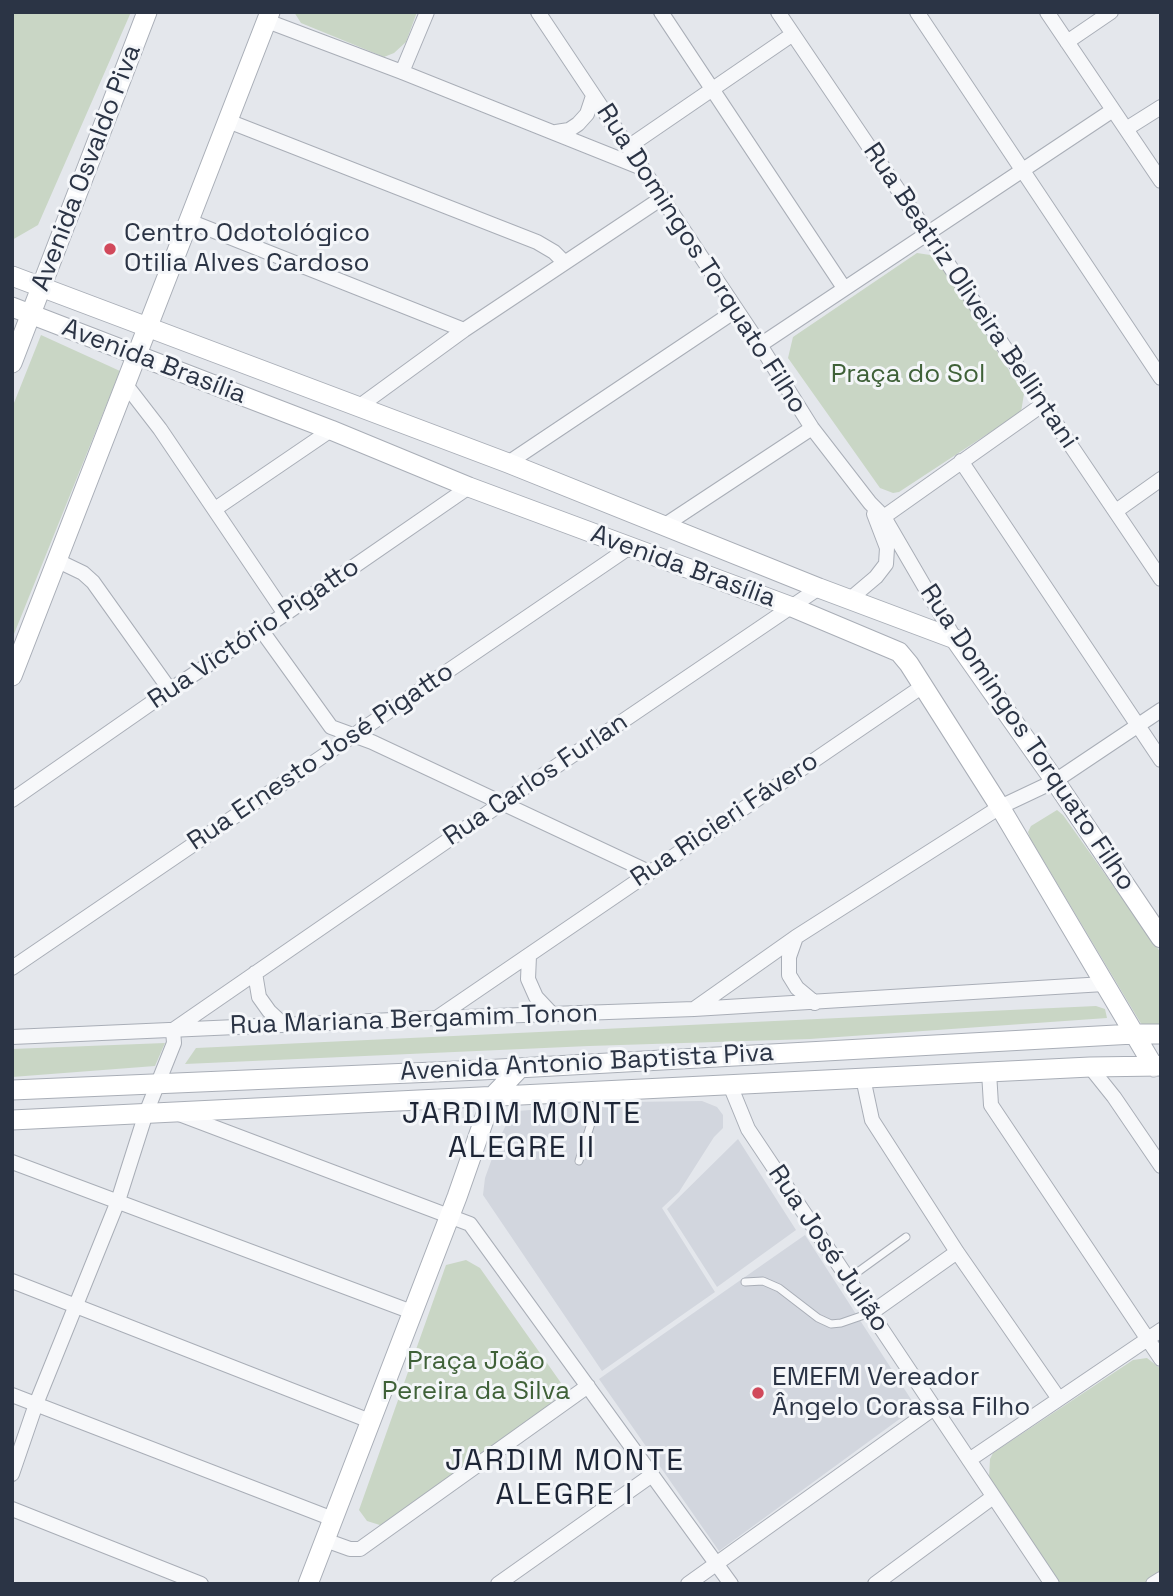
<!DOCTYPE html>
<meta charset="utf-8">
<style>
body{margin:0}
#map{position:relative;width:1173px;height:1596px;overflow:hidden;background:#e4e7ec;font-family:"Space Grotesk",sans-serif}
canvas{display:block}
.frame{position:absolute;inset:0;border:14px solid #2b3445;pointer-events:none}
</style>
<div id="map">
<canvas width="1173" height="1596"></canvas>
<div class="frame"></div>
</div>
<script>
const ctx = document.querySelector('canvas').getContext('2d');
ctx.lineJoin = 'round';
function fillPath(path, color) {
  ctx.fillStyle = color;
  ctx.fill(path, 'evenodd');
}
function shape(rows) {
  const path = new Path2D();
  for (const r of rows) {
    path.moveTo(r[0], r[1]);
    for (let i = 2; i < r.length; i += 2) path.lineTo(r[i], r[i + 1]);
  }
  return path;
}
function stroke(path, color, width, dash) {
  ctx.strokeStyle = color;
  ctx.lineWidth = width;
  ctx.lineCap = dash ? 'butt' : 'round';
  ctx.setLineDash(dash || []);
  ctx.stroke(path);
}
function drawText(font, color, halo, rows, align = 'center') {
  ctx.font = font + ' "Space Grotesk",sans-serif';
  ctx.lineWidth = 6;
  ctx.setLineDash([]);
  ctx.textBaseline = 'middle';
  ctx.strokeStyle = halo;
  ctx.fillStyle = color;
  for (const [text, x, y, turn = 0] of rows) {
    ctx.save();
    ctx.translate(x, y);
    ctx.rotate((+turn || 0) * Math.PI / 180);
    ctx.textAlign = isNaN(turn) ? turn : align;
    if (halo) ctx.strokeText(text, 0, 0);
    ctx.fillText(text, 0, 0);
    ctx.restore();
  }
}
const built = shape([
 [702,1101,717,1107,723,1115,723,1128,714,1137,679,1192,662,1208,715,1292,602,1371,483,1195,485,1178,499,1139,510,1117,518,1111,628,1102],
 [738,1139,796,1230,717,1287,667,1209],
 [805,1235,916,1407,719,1551,599,1379]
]);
const green = shape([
 [12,12,131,12,38,225,12,240],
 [294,12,417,12,406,42,394,53,384,57,301,23],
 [917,253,937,256,1024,394,1021,412,899,492,893,493,880,488,788,358,793,337],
 [41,335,120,371,12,639,12,408],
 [1057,810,1063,815,1161,953,1161,1029,1143,1026,1140,1022,1030,838,1028,832,1031,826],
 [1096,1006,1105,1009,1107,1018,810,1039,589,1046,185,1064,196,1048],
 [165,1043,155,1066,12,1077,12,1049],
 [466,1260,480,1268,566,1390,534,1417,383,1526,367,1521,359,1510,446,1265],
 [1147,1358,1161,1369,1161,1573,1146,1584,1061,1584,989,1478,990,1459,993,1453,1133,1360]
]);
const lane = shape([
 [579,1161,601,1092],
 [848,1279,906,1237],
 [745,1282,763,1281,779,1288,818,1318,831,1324,841,1323,870,1313]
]);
const street = shape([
 [538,12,760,345,812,428,870,503,884,517,955,639],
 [661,12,844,288],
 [778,12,1161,579],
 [917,12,1161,378],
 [1047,12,1161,181],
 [267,21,402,72,642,168],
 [1067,42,1111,12],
 [402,72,427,12],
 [228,121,537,242,554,252,564,262],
 [1126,129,1161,107],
 [556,132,569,130,578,124,587,114,593,96],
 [628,147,793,34],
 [189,221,464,330],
 [760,345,1113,110],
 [126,385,160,429,285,614],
 [357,408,464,330,662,198],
 [961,461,1161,760],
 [508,463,735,311],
 [215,509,331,430],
 [1116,511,1161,479],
 [878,521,1042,405],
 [665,525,812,428],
 [58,561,83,573,93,582,170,690],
 [850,599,876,577,886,564,887,548,874,514],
 [262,631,331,727,372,742,649,872],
 [12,800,170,690,285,614,469,487],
 [796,937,789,957,789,975,797,988,815,1003],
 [529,956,528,979,536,997,552,1014],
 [12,968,630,547],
 [255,973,259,997,269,1011,284,1025],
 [694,1009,796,937,1000,807,1055,781,1161,710],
 [438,1017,923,686],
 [12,1037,438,1018,694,1009,1104,984],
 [1090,1067,1114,1097,1161,1166],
 [989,1072,991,1105,1161,1359],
 [863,1078,872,1120,957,1252,1059,1399],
 [730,1085,748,1129,1052,1584],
 [179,1114,470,1224,731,1584],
 [12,1162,412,1312],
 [12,1281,370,1421],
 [871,1313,957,1252],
 [12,1395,333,1519],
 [969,1460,1161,1330],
 [12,1474,36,1404,118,1201,146,1113,174,1043,173,1030,502,803,819,588],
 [12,1509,201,1584],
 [325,1540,350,1549,360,1549,588,1386],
 [498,1584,652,1475],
 [688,1584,934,1408],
 [875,1584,993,1497],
 [1153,1584,1161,1579]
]);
const secondary = shape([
 [12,276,508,463,819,588,955,639,1055,781,1161,938],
 [12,307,331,430,469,487,792,607,899,652,909,664,1000,807,1154,1067],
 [12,363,147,12],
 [12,676,270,12],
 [12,1090,481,1070,1134,1034,1161,1034],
 [12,1120,1090,1067,1161,1066],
 [308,1584,457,1197,492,1097,520,1068]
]);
const markers = [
 [110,249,7,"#d1495b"],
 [758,1393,7,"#d1495b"]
];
const streetNames = [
 ["Avenida Osvaldo Piva",87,168,-69],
 ["Rua Domingos Torquato Filho",701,259,57],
 ["Rua Beatriz Oliveira Bellintani",970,296,56],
 ["Avenida Brasília",154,362,21],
 ["Avenida Brasília",683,567,20],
 ["Rua Victório Pigatto",254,634,-34],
 ["Rua Domingos Torquato Filho",1027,738,56],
 ["Rua Ernesto José Pigatto",321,757,-34],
 ["Rua Carlos Furlan",536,780,-34],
 ["Rua Ricieri Fávero",725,820,-34],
 ["Rua Mariana Bergamim Tonon",414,1020,-2],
 ["Avenida Antonio Baptista Piva",587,1063,-3],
 ["Rua José Julião",828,1249,56]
];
const poiNames = [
 ["Centro Odotológico",124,234],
 ["Otilia Alves Cardoso",124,264],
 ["EMEFM Vereador",772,1378],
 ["Ângelo Corassa Filho",772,1408]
];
const parkNames = [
 ["Praça do Sol",908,375],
 ["Praça João",476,1362],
 ["Pereira da Silva",476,1392]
];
const quarterNames = [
 ["JARDIM MONTE",522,1115],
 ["ALEGRE II",522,1149],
 ["JARDIM MONTE",565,1462],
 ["ALEGRE I",565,1496]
];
fillPath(built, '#d2d6de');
fillPath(green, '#c9d6c5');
stroke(lane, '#a9aeb7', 9);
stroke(street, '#a9aeb7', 16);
stroke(secondary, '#a9aeb7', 21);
stroke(lane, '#f7f8fa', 7);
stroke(street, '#f7f8fa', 14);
stroke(secondary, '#fff', 19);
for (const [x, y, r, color] of markers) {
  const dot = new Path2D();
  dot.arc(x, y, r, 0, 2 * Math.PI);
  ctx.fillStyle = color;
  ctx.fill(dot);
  stroke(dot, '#f4f6f9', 2.5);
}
drawText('26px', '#2b3445', '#f4f6f9', streetNames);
drawText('26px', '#2b3445', '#f4f6f9', poiNames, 'left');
drawText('26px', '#3f6138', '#f4f6f9', parkNames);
ctx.letterSpacing = '2px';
drawText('30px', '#1d2536', '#f4f6f9', quarterNames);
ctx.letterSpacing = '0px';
</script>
